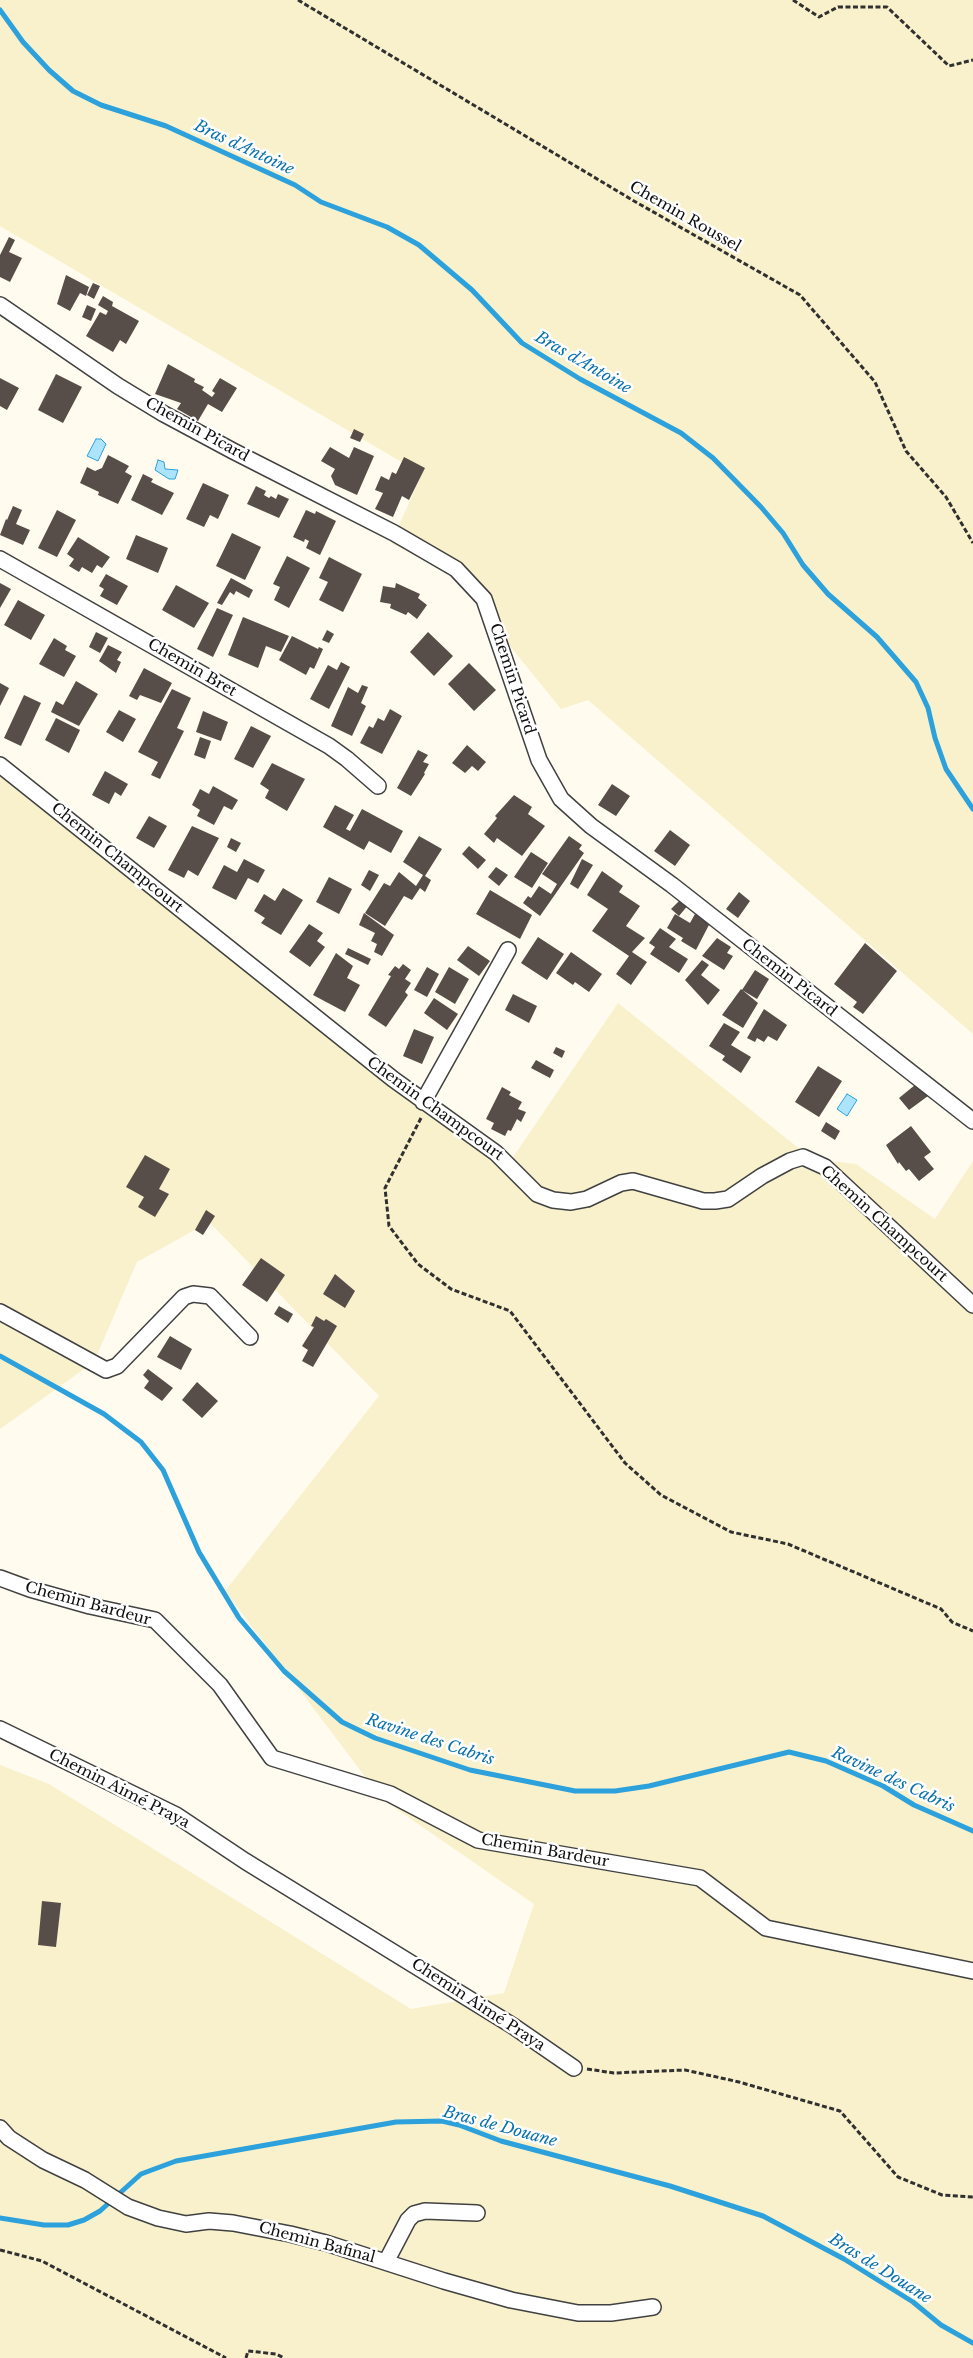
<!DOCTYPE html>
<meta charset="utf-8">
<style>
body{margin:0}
canvas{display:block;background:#fffbee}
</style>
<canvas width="973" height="2358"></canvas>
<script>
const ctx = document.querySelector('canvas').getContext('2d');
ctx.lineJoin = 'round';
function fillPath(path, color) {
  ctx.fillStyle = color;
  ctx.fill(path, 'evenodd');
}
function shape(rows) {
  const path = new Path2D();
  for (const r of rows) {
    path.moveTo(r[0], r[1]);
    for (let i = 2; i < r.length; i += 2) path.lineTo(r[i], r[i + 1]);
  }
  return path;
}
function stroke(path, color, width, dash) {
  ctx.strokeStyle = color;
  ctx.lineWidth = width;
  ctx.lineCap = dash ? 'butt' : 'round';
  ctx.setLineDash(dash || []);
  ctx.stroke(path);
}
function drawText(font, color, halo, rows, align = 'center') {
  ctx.font = font + ' "Libre Baskerville",serif';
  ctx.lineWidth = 5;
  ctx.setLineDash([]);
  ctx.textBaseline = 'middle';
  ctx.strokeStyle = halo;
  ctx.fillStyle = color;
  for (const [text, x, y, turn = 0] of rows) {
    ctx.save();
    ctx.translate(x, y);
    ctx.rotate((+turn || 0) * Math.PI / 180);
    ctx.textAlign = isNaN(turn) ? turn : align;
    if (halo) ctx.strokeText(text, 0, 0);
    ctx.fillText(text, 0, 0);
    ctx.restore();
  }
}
const farmland = shape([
 [0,0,973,0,973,1034,588,700,561,709,476,604,448,573,391,543,422,474,0,226],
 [0,765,509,1163,618,1003,812,1159,856,1164,935,1219,973,1161,973,2358,0,2358,0,1765,49,1784,411,2009,504,1993,534,1904,382,1799,225,1591,379,1396,209,1222,137,1262,94,1362,0,1429]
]);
const water = shape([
 [96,439,101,439,106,444,98,461,87,456,96,439],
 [158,460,164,462,165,469,178,470,175,479,169,479,155,470,158,460],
 [847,1094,857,1100,847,1116,837,1109,847,1094]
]);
const stream = shape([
 [0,10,23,42,49,70,73,91,101,105,166,126,295,185,321,202,387,227,419,245,472,290,522,343,580,379,681,433,713,458,761,507,783,533,803,565,828,594,877,637,916,682,928,708,935,738,946,769,973,809],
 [0,1356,104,1414,141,1442,163,1470,199,1552,239,1618,284,1671,342,1722,375,1738,470,1770,575,1791,615,1791,649,1786,789,1752,826,1761,883,1786,914,1805,973,1831],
 [0,2218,44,2225,68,2225,84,2220,100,2211,141,2174,176,2161,396,2122,442,2121,459,2125,501,2141,670,2186,763,2216,844,2259,913,2302,941,2325,973,2343]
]);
const building = shape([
 [9,237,15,240,9,252,22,258,10,282,0,277,0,255],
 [66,275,89,287,86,296,80,293,70,311,57,304],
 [93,283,100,286,94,299,87,295],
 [103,296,113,302,112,306,139,321,126,344,120,340,113,352,86,336,100,312,106,315,108,311,98,305],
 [87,305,96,309,91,321,82,317],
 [168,364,195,379,194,382,204,387,202,390,212,397,215,393,212,391,220,378,237,388,222,412,208,404,198,421,177,409,181,403,155,394],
 [56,374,82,387,63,423,38,410],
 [0,378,19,388,7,410,0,406],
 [354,429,364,434,360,442,350,438],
 [330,447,349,458,354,447,374,456,357,495,335,485,331,476,335,469,321,461],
 [108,455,129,466,125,472,132,476,118,504,98,495,99,492,80,483,87,467,95,471,102,468],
 [404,457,425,468,409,500,402,496,393,517,375,509,383,493,375,490,381,476,389,480,392,472,396,474],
 [143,474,153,479,151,482,174,493,162,515,131,500],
 [203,483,229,495,218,519,210,515,204,527,186,519],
 [256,486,266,491,264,495,269,498,271,496,276,499,278,494,289,499,279,518,247,504],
 [13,506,22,510,16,524,30,530,23,545,0,535,6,519,7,520],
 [57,510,76,520,57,557,38,548],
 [306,510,315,514,316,511,336,521,320,555,306,548,309,541,305,539,304,542,293,537],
 [232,533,261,547,245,580,216,566],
 [136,535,168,548,158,573,126,559],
 [78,537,110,557,102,568,97,565,92,573,82,567,79,572,69,566,74,559,67,554],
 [287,556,310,568,289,608,274,600,280,587,273,584],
 [329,557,362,574,343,612,319,600,328,582,319,578],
 [106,574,128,586,117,605,100,596,104,589,99,586],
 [231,578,253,590,249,598,236,591,234,595,230,592,222,605,217,603],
 [0,583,11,589,0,608],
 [396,583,420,594,418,598,427,605,417,619,408,612,406,615,390,608,391,604,380,602,383,586,395,588],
 [176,585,209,603,194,628,162,610],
 [18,600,45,615,31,640,4,625],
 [217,608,233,615,213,657,197,649],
 [243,617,289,636,281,652,266,646,258,668,228,655],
 [327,630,334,634,329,643,322,640],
 [96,632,108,638,100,653,89,647],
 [428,632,453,656,434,676,410,652],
 [292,636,318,649,319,647,323,649,314,669,310,667,306,675,279,660],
 [54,638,67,646,65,650,76,656,64,677,39,664],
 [108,645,122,652,117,660,121,662,116,673,99,661],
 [341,662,350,667,329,709,310,699,328,665,337,670],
 [469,663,496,690,474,711,448,684],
 [144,668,172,683,161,703,140,695,137,700,129,696],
 [76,681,98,694,79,726,51,712,56,701,63,705],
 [0,683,9,688,0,706],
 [362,685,368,687,361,703,366,706,352,736,331,726,348,687,358,693],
 [172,689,191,698,177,728,184,731,160,779,151,775,158,762,138,752],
 [24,695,41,703,21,746,4,738],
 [390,709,402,716,382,754,360,743,369,726,373,728,378,718,384,721],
 [119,710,136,719,123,742,106,732],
 [203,711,228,722,221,741,196,732],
 [56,718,80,730,69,753,45,740],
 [251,726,271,736,253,768,234,759],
 [200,737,211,741,205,759,194,755],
 [467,745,486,762,478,771,472,766,465,773,452,763],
 [418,750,428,755,423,762,429,764,424,773,425,774,411,796,397,788],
 [272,763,305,779,287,811,265,798,269,790,260,784],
 [105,771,128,784,121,796,115,792,109,804,92,795],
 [612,784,630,796,616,816,598,805],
 [213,786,238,800,232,810,224,806,214,825,197,816,200,810,192,805,200,789,209,794],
 [514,795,532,807,528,814,545,826,522,856,497,838,494,843,484,834,497,818,495,816],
 [335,805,354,815,346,829,350,831,362,809,403,831,391,853,369,841,364,850,323,827],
 [149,816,167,826,154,848,136,838],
 [192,826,219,838,198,876,188,870,184,878,168,870],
 [670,830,690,845,675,866,654,851],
 [419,836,442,849,425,876,431,880,425,892,420,888,412,900,404,896,385,926,365,913,384,883,390,886,399,872,416,886,423,875,403,862],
 [569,836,582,845,579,849,584,853,540,916,523,903,528,896,531,898,539,886,551,894,557,884,542,874],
 [231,838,241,843,236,852,227,847],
 [469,846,486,860,478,869,462,854],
 [531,852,548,863,532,888,514,877],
 [244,859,265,870,258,883,248,878,236,900,212,888,224,865,237,872],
 [582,859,593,865,578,889,570,884],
 [496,867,508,875,499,886,488,877],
 [369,870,379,875,370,891,361,885],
 [602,871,623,886,619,892,640,906,626,926,645,938,632,952,647,962,631,985,616,974,629,956,592,931,608,909,587,895],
 [329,877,352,889,339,914,316,902],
 [283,888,303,900,281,935,261,923,265,918,254,911,264,894,275,901],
 [490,890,532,915,520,939,476,914],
 [739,892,750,901,738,918,726,909],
 [682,898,689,904,679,916,671,909],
 [364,913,394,935,382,956,374,952,377,944,371,941,375,933,359,925],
 [675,914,690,923,695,914,710,923,696,950,681,941,683,938,667,928],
 [309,924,323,933,317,941,325,947,310,967,289,952],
 [660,928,676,939,669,947,688,959,679,973,650,954,655,947,649,943],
 [538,937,564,954,547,980,521,963],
 [717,938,731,947,727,953,733,956,724,970,702,956],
 [865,943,897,971,863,1014,853,1007,857,1002,834,984],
 [468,946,490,961,479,976,457,960],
 [348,948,371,959,368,965,345,954],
 [571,952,602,974,589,992,575,982,573,985,556,973],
 [336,953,353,966,347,978,360,985,345,1012,313,995],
 [702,960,709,965,701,975,720,990,708,1005,685,980],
 [403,964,411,970,405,979,411,983,405,992,408,995,386,1027,368,1015,391,976,388,975,395,966,399,969],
 [427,967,439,974,427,997,414,990],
 [449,967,469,979,455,1004,435,992],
 [755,970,769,979,757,999,742,990],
 [741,989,758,1003,743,1028,722,1015],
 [513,994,537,1006,529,1023,505,1010],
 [434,998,458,1014,447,1030,424,1013],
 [764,1009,787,1025,777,1041,768,1036,764,1042,757,1038,755,1042,747,1038],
 [724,1023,740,1032,731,1045,751,1057,741,1073,722,1060,725,1056,709,1046],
 [414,1029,434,1037,422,1064,403,1056],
 [556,1047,565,1051,562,1058,553,1053],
 [536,1060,554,1070,550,1078,531,1068],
 [818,1066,842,1081,819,1117,795,1102],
 [915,1085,928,1096,909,1110,899,1098],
 [502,1087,511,1092,509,1095,522,1102,518,1109,526,1112,521,1122,517,1119,511,1131,508,1130,505,1136,491,1129,494,1123,486,1119],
 [826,1122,840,1131,835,1140,821,1131],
 [911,1126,931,1152,924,1157,934,1169,919,1181,909,1169,906,1171,899,1162,898,1164,886,1145],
 [145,1155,170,1169,159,1189,169,1194,155,1217,138,1207,144,1197,126,1187],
 [206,1210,215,1216,203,1235,195,1230],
 [261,1258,285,1275,267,1302,242,1285],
 [335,1274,355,1291,345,1308,323,1294],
 [279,1306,293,1314,288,1323,274,1314],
 [316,1316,324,1321,326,1319,337,1326,313,1367,302,1361,308,1350,302,1346,314,1327,311,1326],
 [170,1336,192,1349,181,1370,157,1357],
 [148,1369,173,1388,162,1401,144,1388,149,1381,143,1375],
 [197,1382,218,1401,202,1418,182,1400],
 [42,1901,61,1903,56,1947,38,1945]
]);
const path = shape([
 [298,0,634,201,800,295,875,382,906,451,946,497,973,543],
 [793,0,819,17,838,7,887,7,949,66,973,60],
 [421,1118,385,1188,389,1226,418,1264,451,1289,510,1311,625,1463,661,1495,731,1532,788,1544,941,1609,952,1622,973,1631],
 [587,2069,614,2073,685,2070,739,2082,840,2111,898,2177,942,2195,973,2197],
 [0,2250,42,2261,226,2358],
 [246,2358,248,2351,276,2354,284,2358]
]);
const minor = shape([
 [0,305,118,386,164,414,233,451,394,533,456,569,484,599,539,760,561,799,591,826,672,885,973,1121],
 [0,559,329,746,347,759,378,786],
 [0,765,393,1079,496,1153,537,1194,553,1200,571,1202,587,1199,621,1183,633,1181,703,1201,715,1201,728,1199,762,1176,790,1161,803,1157,825,1167,973,1305],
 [423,1102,508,950],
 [0,1312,106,1370,117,1366,184,1297,193,1294,210,1296,250,1337],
 [0,1578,30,1589,90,1606,155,1620,220,1685,272,1758,390,1794,478,1840,700,1878,766,1928,973,1971],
 [0,1729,176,1815,245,1861,513,2026,574,2068],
 [0,2128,9,2138,43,2160,85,2180,128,2207,158,2218,186,2224,209,2221,233,2223,290,2234,326,2243,444,2281,511,2300,578,2313,611,2313,653,2307],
 [386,2262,408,2220,414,2214,425,2211,477,2213]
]);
const streetNames = [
 ["Chemin Roussel",685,217,30],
 ["Chemin Picard",197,430,29],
 ["Chemin Bret",192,668,30],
 ["Chemin Picard",512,679,72],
 ["Chemin Champcourt",117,858,39],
 ["Chemin Picard",789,978,38],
 ["Chemin Champcourt",435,1109,36],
 ["Chemin Champcourt",884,1224,42],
 ["Chemin Bardeur",88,1604,15],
 ["Chemin Aimé Praya",119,1789,27],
 ["Chemin Bardeur",545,1851,10],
 ["Chemin Aimé Praya",478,2005,33],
 ["Chemin Bafinal",317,2243,15]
];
const waterNames = [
 ["Bras d'Antoine",244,148,25],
 ["Bras d'Antoine",583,363,30],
 ["Ravine des Cabris",430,1740,18],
 ["Ravine des Cabris",893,1780,25],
 ["Bras de Douane",500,2127,15],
 ["Bras de Douane",880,2269,32]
];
fillPath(farmland, '#f8f1cb');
fillPath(water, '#ade4fd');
stroke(water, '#2ca1db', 1);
stroke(stream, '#2ca1db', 5);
fillPath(building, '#584e49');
stroke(minor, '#414141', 18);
stroke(path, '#303030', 3, [5, 2.5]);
stroke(minor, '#fff', 15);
drawText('15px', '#0e0e0e', '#fff', streetNames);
drawText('italic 16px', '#0971ad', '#fff', waterNames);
</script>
